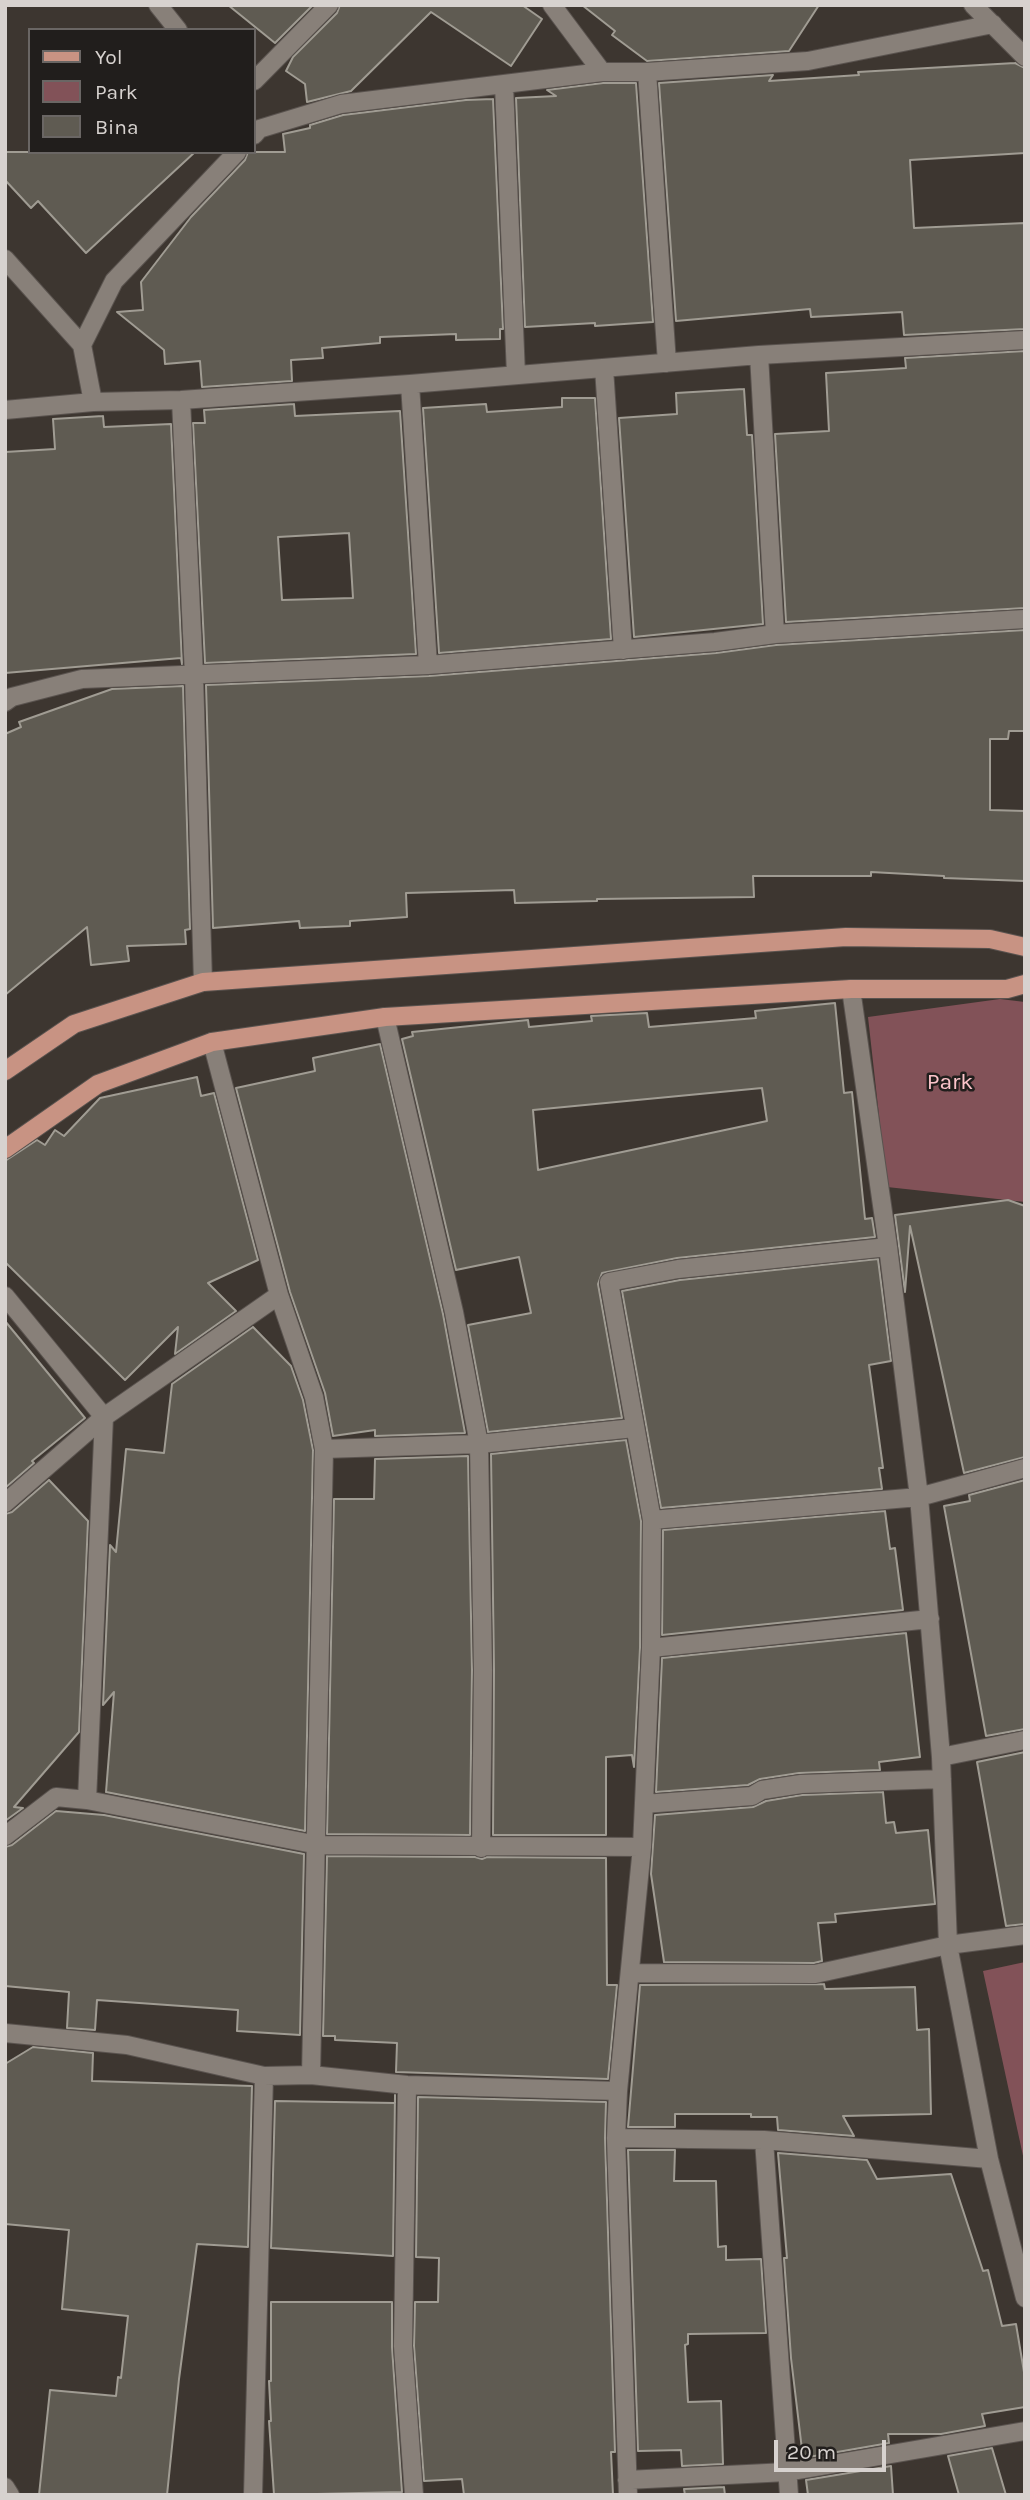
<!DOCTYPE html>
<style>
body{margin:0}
#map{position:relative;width:1030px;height:2500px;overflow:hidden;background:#3d3630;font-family:Karla,sans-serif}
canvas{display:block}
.frame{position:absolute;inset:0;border:7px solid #d7d2cf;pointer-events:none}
.legend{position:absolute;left:28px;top:28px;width:228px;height:126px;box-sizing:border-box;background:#211e1c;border:2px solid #6a6664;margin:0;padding:9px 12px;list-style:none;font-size:21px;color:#d7d2cf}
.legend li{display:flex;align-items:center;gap:14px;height:35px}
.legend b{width:35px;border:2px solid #6a6664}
.scale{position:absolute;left:774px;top:2440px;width:112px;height:32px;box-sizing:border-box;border:4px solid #d7d2cf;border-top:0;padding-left:9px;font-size:21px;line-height:24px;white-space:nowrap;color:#d7d2cf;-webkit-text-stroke:5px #211e1c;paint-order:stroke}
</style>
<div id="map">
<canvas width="1030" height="2500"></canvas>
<div class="frame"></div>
<ul class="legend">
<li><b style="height:9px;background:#c89383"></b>Yol</li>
<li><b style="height:19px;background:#825258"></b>Park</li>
<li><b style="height:19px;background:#5f5b52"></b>Bina</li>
</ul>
<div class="scale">20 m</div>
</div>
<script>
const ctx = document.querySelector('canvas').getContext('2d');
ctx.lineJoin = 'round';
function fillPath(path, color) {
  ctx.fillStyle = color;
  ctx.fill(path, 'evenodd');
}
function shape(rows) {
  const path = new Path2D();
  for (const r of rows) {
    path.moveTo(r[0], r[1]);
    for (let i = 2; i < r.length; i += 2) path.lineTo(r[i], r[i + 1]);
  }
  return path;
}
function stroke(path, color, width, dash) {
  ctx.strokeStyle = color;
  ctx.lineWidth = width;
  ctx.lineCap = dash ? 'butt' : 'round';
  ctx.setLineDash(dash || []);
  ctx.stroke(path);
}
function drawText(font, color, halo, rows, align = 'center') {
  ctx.font = font + ' Karla,sans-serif';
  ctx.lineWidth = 5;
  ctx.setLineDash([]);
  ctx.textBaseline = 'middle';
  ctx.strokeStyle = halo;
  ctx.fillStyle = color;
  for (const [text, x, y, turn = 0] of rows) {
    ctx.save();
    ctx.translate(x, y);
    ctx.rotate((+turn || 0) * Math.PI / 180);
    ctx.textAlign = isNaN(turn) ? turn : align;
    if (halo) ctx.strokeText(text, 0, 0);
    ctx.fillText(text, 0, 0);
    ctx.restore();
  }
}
const green = shape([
 [1000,999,1025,1002,1025,1202,887,1187,868,1017],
 [1025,1962,1025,2165,983,1971]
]);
const building = shape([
 [228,5,313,5,275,43,228,5],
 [340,5,522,5,542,19,511,66,431,12,351,91,307,102,305,84,286,71,293,57,337,13,340,5],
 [582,5,819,5,789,51,647,61,612,35,615,31,582,5],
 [1015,63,1025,68,1025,153,910,160,914,228,1025,223,1025,329,904,335,902,312,811,317,810,309,676,321,659,83,773,75,769,81,859,75,858,72,1015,63],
 [603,83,636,83,653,322,595,326,595,323,525,327,516,98,556,96,547,90,603,83],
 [493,99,503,329,500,329,500,339,456,340,456,334,380,337,380,343,322,348,323,358,291,360,292,381,202,387,200,361,165,364,164,350,117,312,143,310,141,282,191,217,245,160,248,152,285,152,283,134,310,128,310,125,343,115,466,100,493,99],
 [5,152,195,152,86,253,38,201,31,208,5,180,5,152],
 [1025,351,1025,608,786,622,775,434,829,431,826,373,906,368,905,358,1025,351],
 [744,389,747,435,752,435,763,624,634,637,619,418,677,414,676,393,744,389],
 [562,398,595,398,611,639,439,653,423,408,486,404,487,412,562,407,562,398],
 [294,404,295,416,400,411,416,654,205,663,193,423,205,423,204,410,294,404],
 [349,533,353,598,282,600,278,537,349,533],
 [103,416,104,427,171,424,182,664,181,658,5,673,5,452,55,449,53,419,103,416],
 [1025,630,1025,731,1009,731,1008,739,990,739,990,810,1025,811,1025,881,944,878,944,876,871,872,871,876,753,876,754,897,597,899,597,901,515,903,514,890,406,893,407,917,350,921,350,926,300,928,299,921,213,928,206,685,429,676,716,653,776,645,1025,630],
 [183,686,190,929,185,930,186,944,127,946,129,961,91,965,87,927,5,995,5,734,21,727,19,722,112,689,183,686],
 [835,1003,844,1093,852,1092,865,1219,872,1218,875,1237,677,1258,602,1273,598,1284,622,1418,488,1432,468,1325,531,1313,519,1257,456,1270,402,1039,413,1036,412,1032,528,1020,529,1027,592,1021,591,1016,647,1013,649,1027,756,1018,755,1011,835,1003],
 [762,1088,767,1121,538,1170,533,1110,762,1088],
 [380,1044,443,1314,465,1433,375,1436,375,1430,333,1436,325,1393,290,1292,236,1088,315,1071,313,1058,380,1044],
 [197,1077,201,1096,214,1093,258,1260,208,1283,236,1311,175,1354,178,1327,125,1380,5,1262,5,1161,37,1140,45,1145,55,1130,64,1136,100,1098,197,1077],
 [1008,1200,1025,1206,1025,1457,964,1473,910,1226,905,1292,895,1215,1008,1200],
 [878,1259,891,1361,869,1365,883,1468,879,1468,882,1489,661,1508,622,1291,680,1280,878,1259],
 [5,1321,85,1418,32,1461,34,1463,5,1488,5,1321],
 [253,1327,291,1366,303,1400,313,1450,305,1831,106,1792,114,1692,103,1705,110,1545,116,1552,126,1449,164,1453,172,1384,253,1327],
 [626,1440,641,1521,640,1648,634,1767,632,1755,606,1757,606,1835,493,1835,494,1670,491,1454,626,1440],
 [468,1456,472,1670,470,1835,327,1834,334,1499,374,1499,375,1459,468,1456],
 [49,1480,88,1521,79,1732,14,1807,23,1808,5,1821,5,1514,12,1512,49,1480],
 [1025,1480,1025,1729,986,1736,944,1506,970,1501,969,1495,1025,1480],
 [885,1511,890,1549,895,1548,903,1610,662,1635,663,1530,885,1511],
 [906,1633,920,1757,879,1762,880,1770,799,1773,760,1779,748,1785,656,1792,662,1658,906,1633],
 [1025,1752,1025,1924,1006,1926,977,1762,1025,1752],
 [883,1792,886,1823,894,1822,896,1833,928,1830,935,1904,835,1914,836,1922,818,1923,822,1961,814,1963,664,1962,651,1874,655,1815,753,1807,766,1801,802,1795,883,1792],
 [56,1811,104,1815,304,1854,300,2035,237,2031,238,2010,97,2000,95,2030,67,2028,69,1992,5,1986,5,1847,12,1845,56,1811],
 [327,1856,475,1857,482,1859,487,1857,606,1858,607,1985,617,1985,608,2079,396,2072,397,2043,335,2040,335,2036,323,2036,327,1856],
 [824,1984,825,1989,915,1987,917,2030,929,2029,931,2114,843,2116,854,2136,778,2130,777,2117,751,2117,751,2114,675,2114,675,2127,628,2127,640,1985,824,1984],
 [33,2047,93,2053,92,2081,252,2086,248,2247,197,2244,179,2379,167,2495,39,2495,50,2390,116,2396,118,2377,121,2378,128,2316,62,2309,69,2230,5,2224,5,2064,33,2047],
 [395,2095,393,2256,271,2248,275,2101,395,2103,395,2095],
 [418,2097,606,2102,605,2138,615,2452,611,2452,613,2495,464,2495,462,2479,424,2481,414,2346,415,2302,438,2302,439,2258,416,2257,418,2097],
 [628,2150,675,2150,674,2181,716,2181,718,2247,726,2246,726,2260,761,2259,766,2333,688,2334,688,2344,685,2345,688,2402,721,2401,723,2464,682,2466,681,2450,638,2451,628,2150],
 [778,2153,867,2160,877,2179,951,2174,983,2271,988,2270,1002,2326,1016,2324,1025,2378,1025,2407,982,2414,985,2426,941,2434,888,2434,889,2443,803,2458,791,2358,784,2258,787,2258,778,2153],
 [271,2302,392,2302,392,2347,402,2492,274,2495,269,2421,271,2421,269,2381,271,2381,271,2302],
 [992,2448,1006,2495,959,2495,948,2456,992,2448],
 [891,2466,893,2495,808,2495,806,2480,891,2466],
 [724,2487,725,2495,685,2495,684,2489,724,2487]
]);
const minor = shape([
 [158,5,178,30],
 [552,5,602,72],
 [973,5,1025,57],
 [647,72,667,363],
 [254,81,329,5],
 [504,85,516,375],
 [254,135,259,129,341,104,602,72,647,72,808,61,993,24],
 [5,259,82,345],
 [759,355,775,634],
 [604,368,623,650],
 [410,384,428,665],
 [181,400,194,675,203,982],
 [93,402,82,345,114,281,237,152],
 [5,410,93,402,181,400,410,384,759,355,1025,340],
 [5,702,12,697,82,679,428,665,715,642,775,634,1025,619],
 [851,989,888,1247,919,1497,941,1757,948,1945,989,2159,1025,2298],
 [385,1017,454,1312,479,1444,483,1670,481,1848],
 [212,1042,279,1295,314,1397,324,1449,311,2075],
 [5,1296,104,1417,87,1800],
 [324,1449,479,1444,634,1428],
 [5,1503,104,1417,279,1295],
 [652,1520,919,1497,1025,1468],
 [651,1648,930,1619],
 [941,1757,1025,1740],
 [644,1804,752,1796,762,1790,801,1784,942,1779],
 [5,1836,56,1797,87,1800,318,1845,642,1847],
 [630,1973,815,1974,948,1945,1025,1935],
 [5,2033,127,2045,264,2076,311,2075,407,2085,618,2091],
 [407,2085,403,2346,414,2495],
 [616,2138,764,2140,989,2159],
 [764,2140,789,2495],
 [627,2480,787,2472,1025,2431],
 [5,2487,10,2495],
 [253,2495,264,2076],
 [628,2495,616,2138,618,2091,642,1847,651,1648,652,1520,609,1282,678,1269,888,1247]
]);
const major = shape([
 [5,1071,74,1024,203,982,846,937,990,939,1025,947],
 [5,1149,98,1084,212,1042,385,1017,851,989,1007,989,1025,984]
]);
const parkNames = [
 ["Park",950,1082]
];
fillPath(green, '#825258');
fillPath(building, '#5f5b52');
stroke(building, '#a09c93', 2);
stroke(minor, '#5a534f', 20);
stroke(major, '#5a534f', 20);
stroke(minor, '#888079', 18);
stroke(major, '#c89383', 18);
drawText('23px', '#fbc4ca', '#211e1c', parkNames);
</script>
